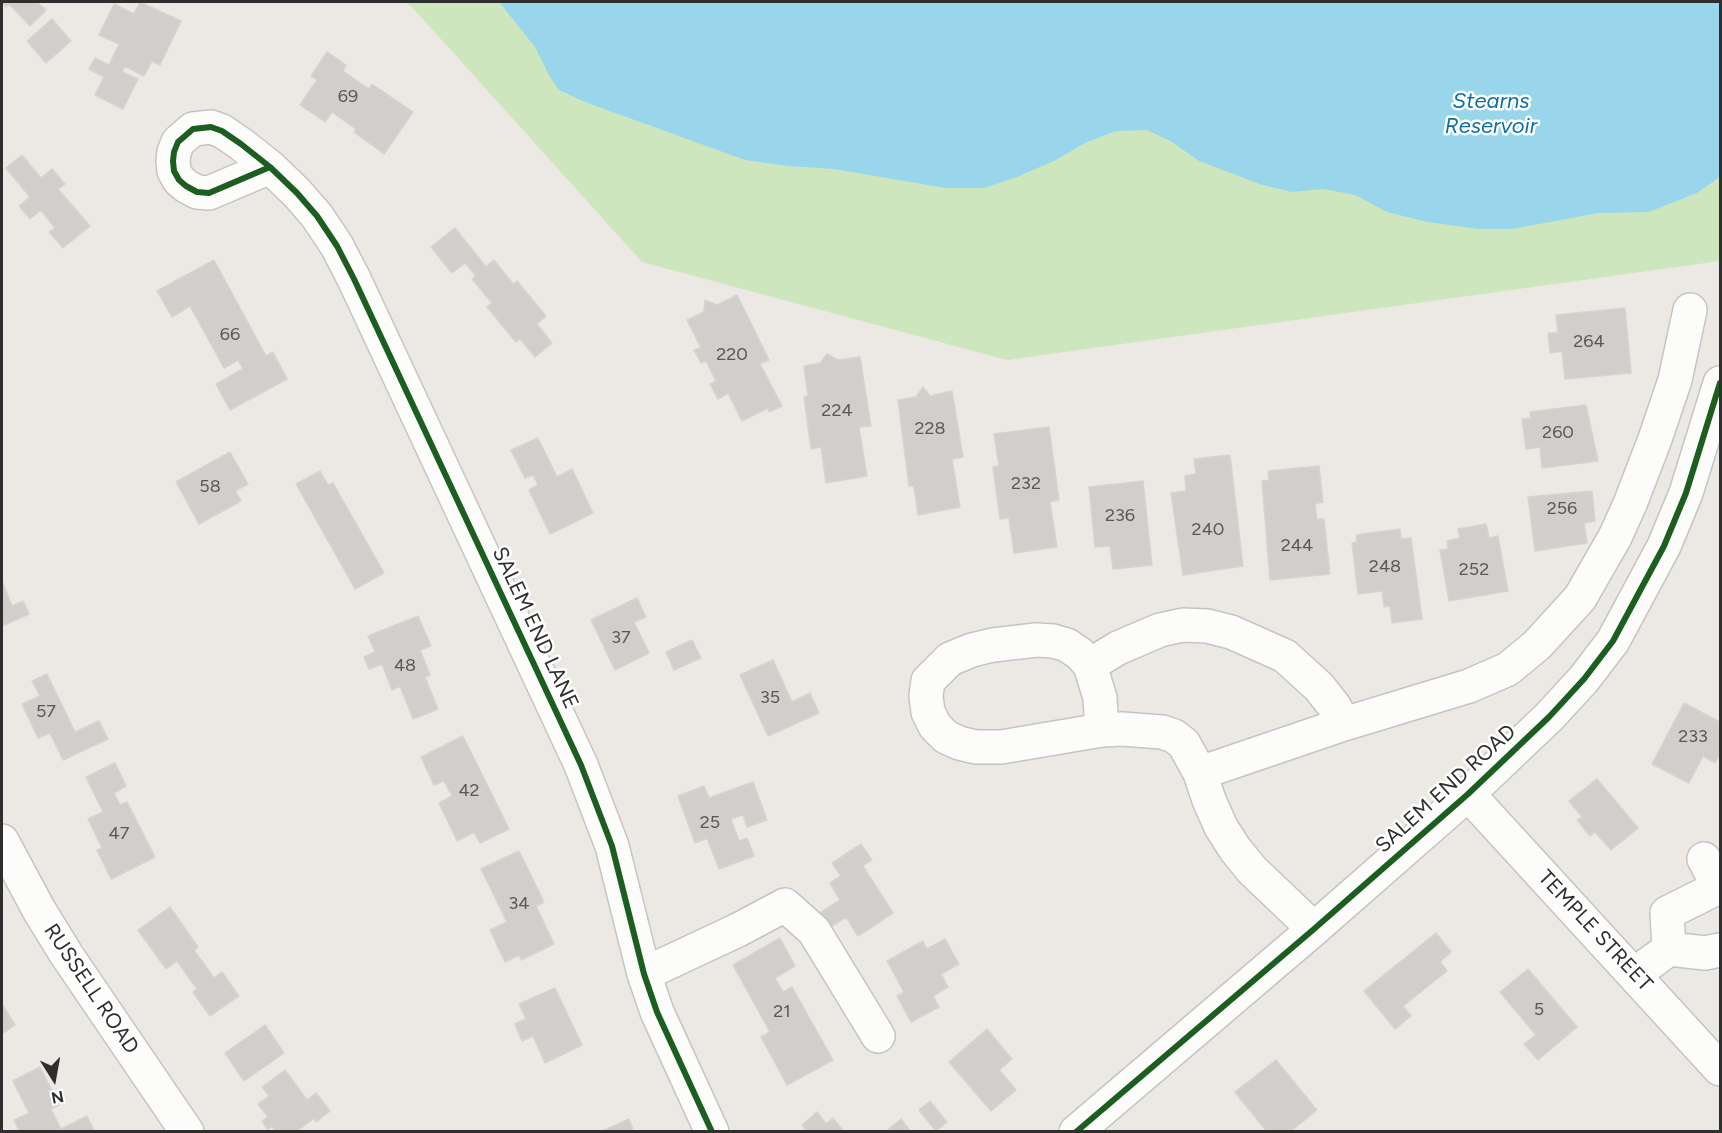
<!DOCTYPE html>
<style>
body{margin:0}
#map{position:relative;width:1722px;height:1133px;overflow:hidden;background:#ece8e4;font-family:Figtree,sans-serif}
canvas{display:block}
.frame{position:absolute;inset:0;border:3px solid #2e2e2e;pointer-events:none}
.north{position:absolute;left:24px;top:1049px;width:60px;height:60px;-webkit-text-stroke:4px #fff;paint-order:stroke;rotate:169deg;font-size:16px;font-weight:700;line-height:24px;text-align:center;color:#2e2e2e}
.north::after{content:'';display:block;margin:auto;width:21px;height:27px;background:#2e2e2e;clip-path:polygon(50% 0,100% 100%,50% 72%,0 100%)}
</style>
<div id="map">
<canvas width="1722" height="1133"></canvas>
<div class="frame"></div>
<div class="north">N</div>
</div>
<script>
const ctx = document.querySelector('canvas').getContext('2d');
ctx.lineJoin = 'round';
function fillPath(path, color) {
  ctx.fillStyle = color;
  ctx.fill(path, 'evenodd');
}
function shape(rows) {
  const path = new Path2D();
  for (const r of rows) {
    path.moveTo(r[0], r[1]);
    for (let i = 2; i < r.length; i += 2) path.lineTo(r[i], r[i + 1]);
  }
  return path;
}
function stroke(path, color, width, dash) {
  ctx.strokeStyle = color;
  ctx.lineWidth = width;
  ctx.lineCap = dash ? 'butt' : 'round';
  ctx.setLineDash(dash || []);
  ctx.stroke(path);
}
function drawText(font, color, halo, rows, align = 'center') {
  ctx.font = font + ' Figtree,sans-serif';
  ctx.lineWidth = 5;
  ctx.setLineDash([]);
  ctx.textBaseline = 'middle';
  ctx.strokeStyle = halo;
  ctx.fillStyle = color;
  for (const [text, x, y, turn = 0] of rows) {
    ctx.save();
    ctx.translate(x, y);
    ctx.rotate((+turn || 0) * Math.PI / 180);
    ctx.textAlign = isNaN(turn) ? turn : align;
    if (halo) ctx.strokeText(text, 0, 0);
    ctx.fillText(text, 0, 0);
    ctx.restore();
  }
}
const green = shape([
 [404,2,1720,2,1720,261,1007,360,642,262,411,6]
]);
const water = shape([
 [499,2,1720,2,1720,177,1697,193,1649,212,1599,213,1512,229,1479,229,1427,222,1387,212,1355,195,1323,189,1292,192,1262,185,1199,161,1172,142,1147,130,1116,131,1085,143,1056,160,1017,177,984,188,945,188,834,169,788,166,745,160,585,102,559,90,550,77,535,47]
]);
const building = shape([
 [2,2,37,2,46,10,30,26,9,4,6,7,2,2],
 [140,2,181,21,160,65,152,61,144,76,125,66,122,72,138,79,123,109,95,95,104,77,89,69,95,58,109,65,119,44,99,35,114,4,134,14,140,2],
 [52,19,71,41,46,63,27,41,52,19],
 [327,52,346,65,343,71,369,89,372,84,413,112,384,154,354,132,356,129,332,112,325,122,300,105,317,80,311,76,327,52],
 [22,155,41,178,52,169,65,184,58,189,90,226,63,248,49,232,55,228,41,210,30,219,19,206,30,197,6,168,22,155],
 [455,228,486,267,494,260,513,284,517,281,546,316,537,324,552,343,535,357,520,339,516,342,487,307,492,303,472,279,476,276,465,263,452,273,431,247,455,228],
 [214,260,266,356,273,352,287,379,230,410,216,384,243,369,238,360,224,368,190,306,172,317,157,291,214,260],
 [737,295,769,360,760,364,782,406,769,412,768,408,742,421,728,393,718,399,710,384,716,381,706,361,701,363,694,350,701,348,687,320,704,312,705,300,717,305,737,295],
 [1625,308,1631,373,1565,379,1562,351,1550,353,1548,333,1558,333,1556,315,1625,308],
 [827,354,838,360,860,357,871,426,859,427,867,476,826,483,821,447,811,449,804,397,808,396,804,366,820,363,827,354],
 [923,387,930,396,952,391,963,457,952,459,960,507,918,515,914,486,909,486,898,400,916,397,923,387],
 [1586,405,1598,461,1542,468,1540,447,1526,449,1522,419,1531,418,1530,412,1586,405],
 [1049,427,1059,500,1050,502,1057,547,1014,553,1009,518,1000,519,993,467,999,466,994,434,1049,427],
 [538,438,557,477,572,469,593,513,550,534,529,490,538,485,533,475,525,478,511,450,538,438],
 [230,452,248,484,235,491,241,501,199,524,176,482,230,452],
 [1230,455,1243,566,1183,575,1171,493,1186,491,1185,476,1196,474,1194,459,1230,455],
 [1319,466,1323,502,1315,504,1317,519,1324,519,1330,574,1270,580,1262,481,1269,480,1268,471,1319,466],
 [320,471,328,485,333,483,384,573,355,589,296,484,320,471],
 [1143,481,1152,565,1113,569,1110,546,1095,547,1089,487,1143,481],
 [1592,491,1595,521,1584,523,1587,543,1535,551,1528,497,1592,491],
 [1486,524,1489,538,1498,536,1508,591,1449,601,1440,550,1448,549,1447,541,1460,538,1458,529,1486,524],
 [1400,529,1401,539,1411,538,1422,619,1392,623,1390,606,1384,607,1382,591,1358,594,1352,543,1357,542,1356,535,1400,529],
 [2,581,12,606,23,601,29,614,2,626,2,581],
 [637,598,646,617,634,622,649,653,615,670,591,620,637,598],
 [418,616,431,646,420,650,430,675,425,677,438,709,413,719,400,686,392,690,382,664,369,669,364,657,375,652,368,636,418,616],
 [692,640,701,658,674,670,666,652,692,640],
 [773,660,792,702,810,693,819,713,768,736,740,675,773,660],
 [47,674,75,732,99,721,108,739,63,760,50,733,38,738,22,704,40,696,32,681,47,674],
 [1684,703,1720,722,1720,753,1715,763,1703,756,1689,783,1652,764,1684,703],
 [463,736,509,829,480,843,474,832,457,841,439,803,452,796,444,781,434,785,421,757,463,736],
 [115,763,126,786,114,793,120,805,127,802,155,857,111,879,97,850,102,848,88,819,103,812,86,777,115,763],
 [1597,779,1638,828,1611,850,1595,832,1590,836,1577,820,1582,817,1569,801,1597,779],
 [753,782,767,820,747,827,743,815,731,819,739,841,747,838,754,856,719,869,707,838,695,843,678,796,704,786,709,798,753,782],
 [861,844,872,860,863,866,893,913,858,936,846,917,829,928,820,913,840,900,830,883,841,876,832,863,861,844],
 [519,851,544,902,536,906,554,944,521,960,519,955,505,962,490,930,507,922,481,869,519,851],
 [170,907,198,947,194,950,214,978,222,972,239,996,210,1016,193,992,197,989,177,961,166,969,138,930,170,907],
 [1436,933,1451,952,1440,962,1447,971,1403,1006,1411,1016,1395,1029,1364,991,1436,933],
 [780,938,795,966,775,978,783,992,792,987,833,1060,787,1085,761,1037,770,1032,733,965,780,938],
 [945,939,959,964,941,974,948,987,933,996,939,1007,911,1022,897,996,904,992,887,961,923,941,927,949,945,939],
 [1528,969,1577,1027,1538,1060,1524,1044,1536,1035,1500,992,1528,969],
 [555,988,582,1045,545,1063,533,1036,522,1041,515,1024,526,1019,519,1004,555,988],
 [2,1004,15,1025,2,1034,2,1004],
 [265,1025,284,1053,244,1081,225,1053,265,1025],
 [987,1029,1012,1059,999,1070,1016,1090,991,1111,949,1062,987,1029],
 [1276,1060,1317,1110,1290,1132,1267,1132,1235,1092,1276,1060],
 [40,1067,59,1105,51,1109,61,1129,87,1116,95,1132,20,1132,14,1120,29,1113,13,1081,40,1067],
 [285,1070,307,1100,316,1093,330,1111,316,1122,314,1118,296,1132,276,1132,272,1126,268,1130,262,1121,268,1117,258,1104,269,1096,262,1087,285,1070],
 [930,1101,947,1122,936,1131,919,1110,930,1101],
 [817,1112,826,1124,833,1118,844,1132,807,1132,802,1125,817,1112],
 [629,1119,634,1132,600,1132,629,1119],
 [901,1119,911,1132,885,1132,901,1119]
]);
const minor = shape([
 [270,167,209,193,197,192,186,186,179,180,174,171,173,161,174,152,178,142,193,129,211,127,222,131,241,144,270,167,297,193,317,216,337,246,354,279,581,765,612,846,644,974,657,1012,712,1132],
 [1090,665,1118,648,1160,630,1183,625,1207,626,1231,632,1285,656,1319,687,1334,706,1344,724],
 [1102,730,1001,747,976,747,959,743,946,737,935,726,928,712,926,696,928,681,950,659,972,650,993,645,1036,640,1053,641,1067,645,1080,654,1090,665,1100,698,1102,730,1122,729,1162,732,1174,736,1184,744,1200,773,1209,800,1221,827,1235,849,1252,870,1314,929],
 [1200,773,1344,724,1469,686,1508,669,1537,645,1580,598,1615,537,1630,504,1655,439,1675,380,1690,310],
 [1468,794,1720,1069],
 [2,841,39,910,66,954,187,1132],
 [1669,949,1705,953,1720,950],
 [644,974,738,930,785,905,814,931,878,1036],
 [1635,974,1669,949,1667,913,1719,887,1704,859],
 [1076,1132,1314,929,1468,794,1549,717,1584,679,1613,641,1664,546,1686,493,1720,383]
]);
const cycleway = shape([
 [270,167,209,193,197,192,186,186,179,180,174,171,173,161,174,152,178,142,193,129,211,127,222,131,241,144,270,167,297,193,317,216,337,246,354,279,581,765,612,846,644,974,657,1012,712,1132],
 [1076,1132,1314,929,1468,794,1549,717,1584,679,1613,641,1664,546,1686,493,1720,383]
]);
const numberNames = [
 ["69",348,97],
 ["66",230,335],
 ["264",1589,342],
 ["220",732,355],
 ["224",837,411],
 ["228",930,429],
 ["260",1558,433],
 ["232",1026,484],
 ["58",210,487],
 ["256",1562,509],
 ["236",1120,516],
 ["240",1208,530],
 ["244",1297,546],
 ["248",1385,567],
 ["252",1474,570],
 ["37",621,638],
 ["48",405,666],
 ["35",770,698],
 ["57",46,712],
 ["233",1693,737],
 ["42",469,791],
 ["25",710,823],
 ["47",119,834],
 ["34",519,904],
 ["5",1539,1010],
 ["21",782,1012]
];
const streetNames = [
 ["SALEM END LANE",535,628,65],
 ["SALEM END ROAD",1446,789,-42],
 ["TEMPLE STREET",1595,931,47],
 ["RUSSELL ROAD",91,989,56]
];
const waterNames = [
 ["Stearns",1491,102],
 ["Reservoir",1491,127]
];
fillPath(green, '#cee6be');
fillPath(water, '#99d6ec');
fillPath(building, '#d1cecb');
stroke(building, '#d7d4d0', 1.5);
stroke(minor, '#c5c4c5', 36);
stroke(minor, '#fcfcfb', 33);
stroke(cycleway, '#1b5e20', 6);
drawText('18px', '#585857', null, numberNames);
drawText('21px', '#2e2e2e', '#fff', streetNames);
drawText('italic 22px', '#0d6fa3', '#fff', waterNames);
</script>
